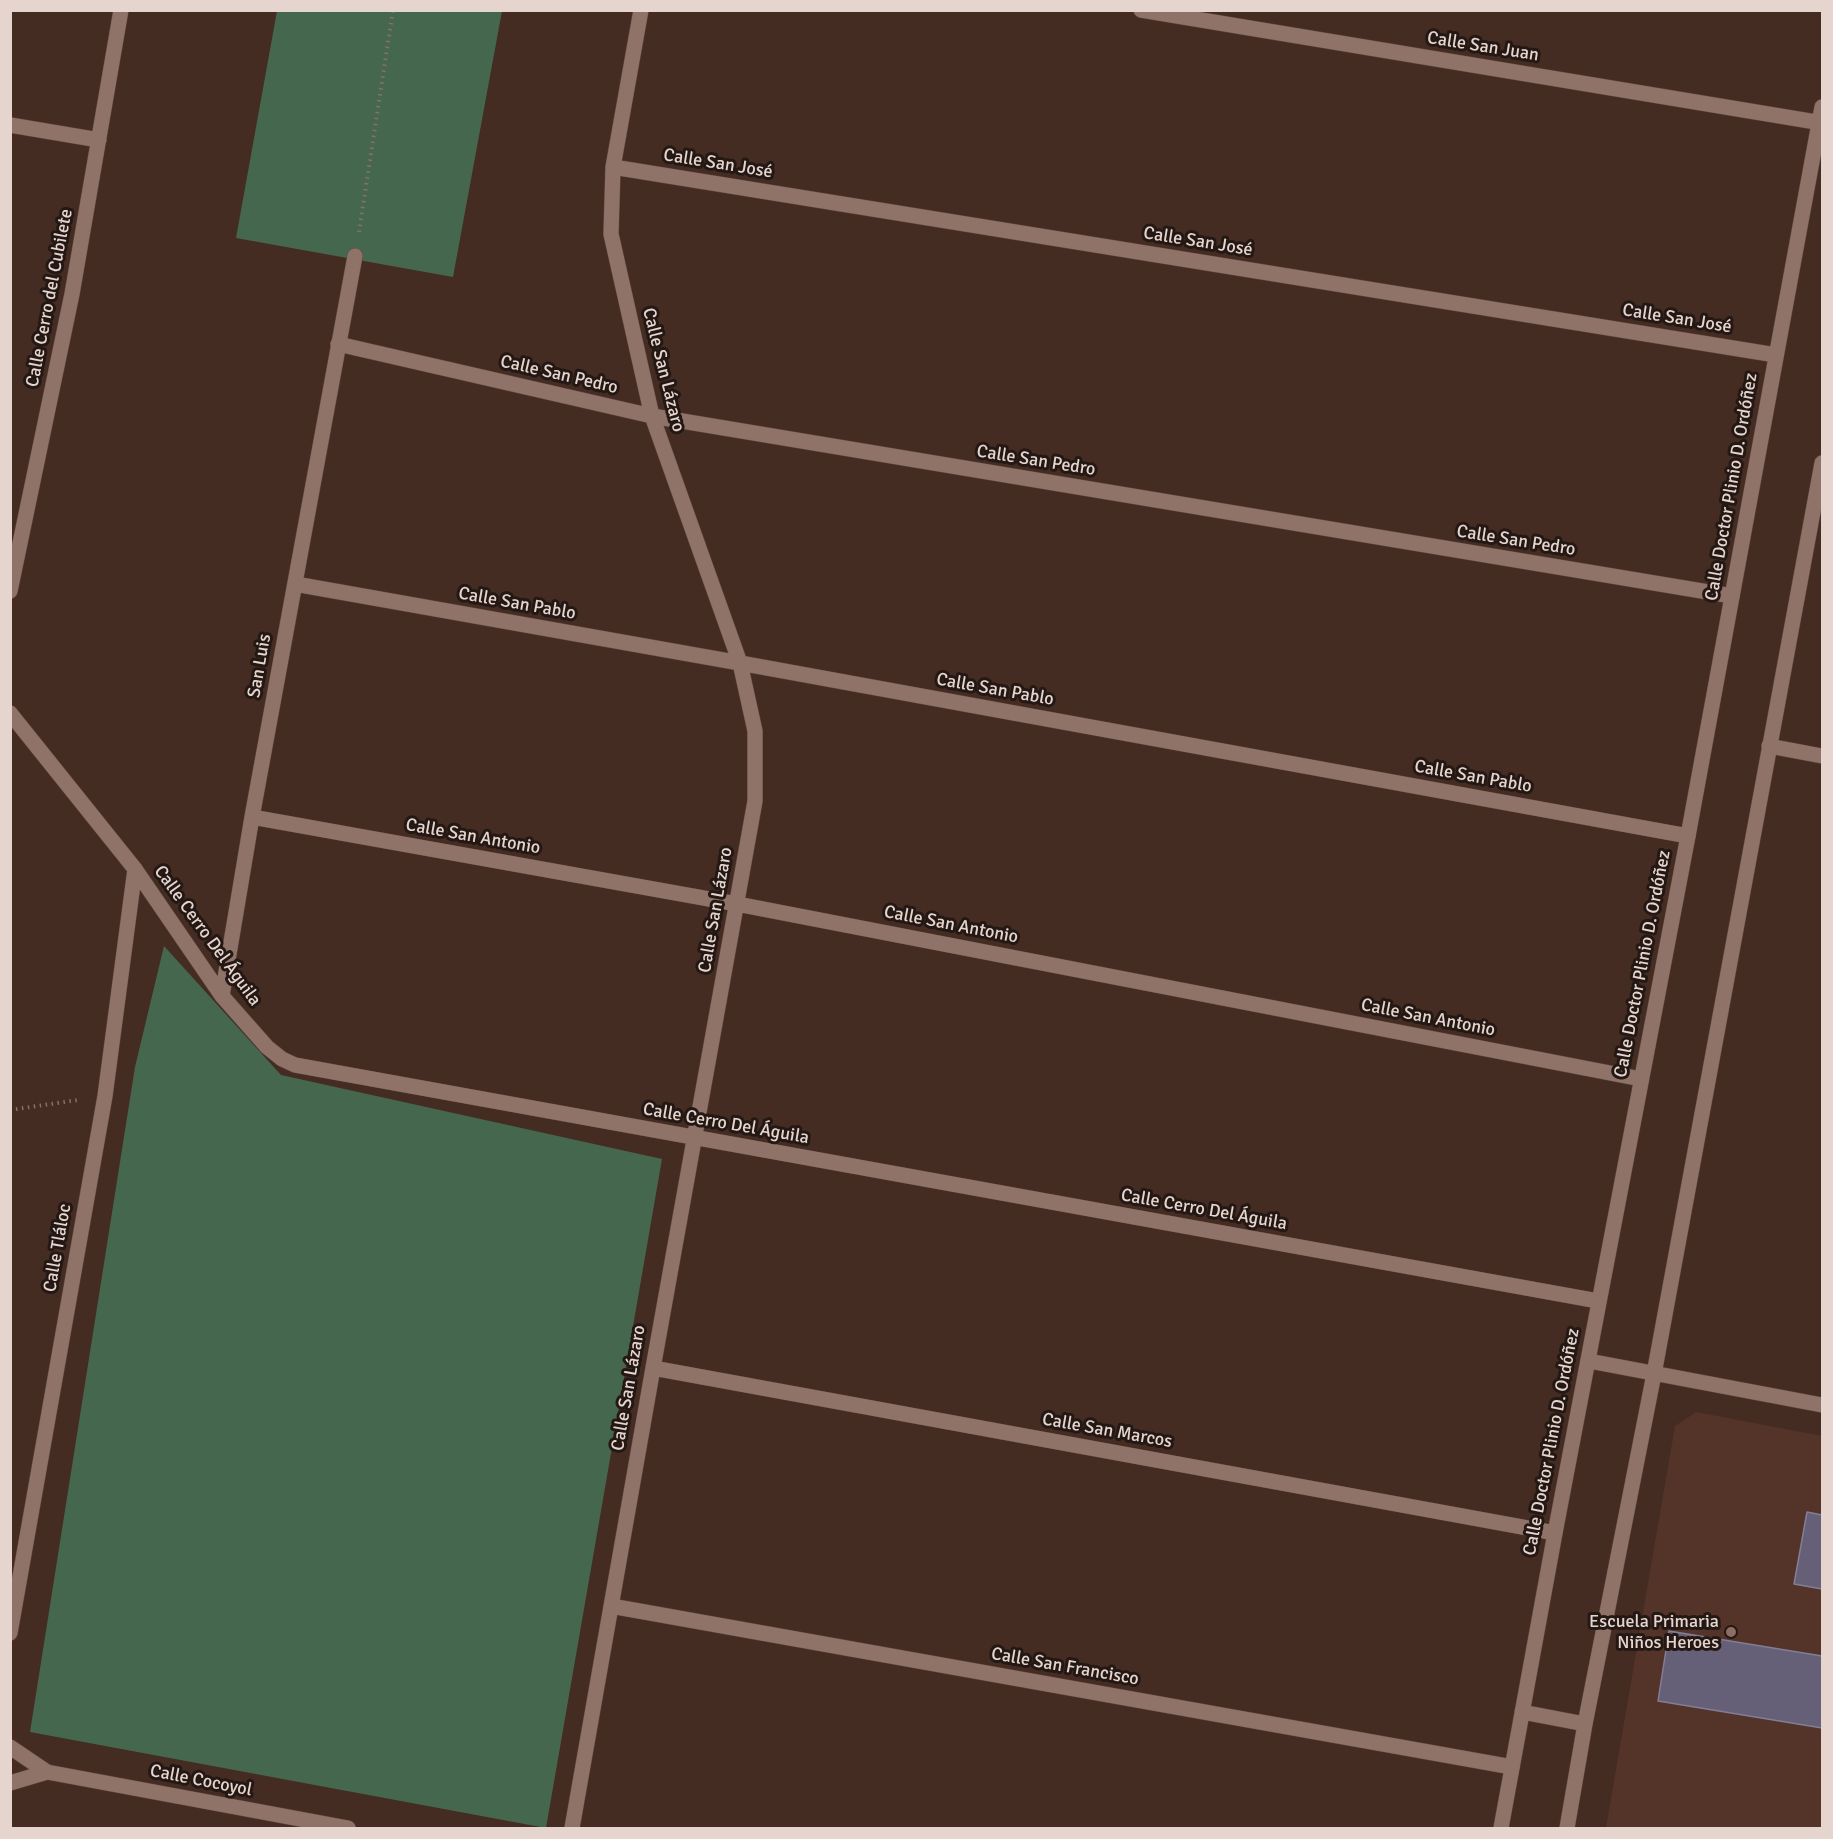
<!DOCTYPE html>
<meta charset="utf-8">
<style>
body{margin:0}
#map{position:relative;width:1833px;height:1839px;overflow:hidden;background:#452c23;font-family:Signika,sans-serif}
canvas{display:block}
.frame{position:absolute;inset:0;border:12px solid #e6d5cf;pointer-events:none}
</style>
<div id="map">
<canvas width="1833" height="1839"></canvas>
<div class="frame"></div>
</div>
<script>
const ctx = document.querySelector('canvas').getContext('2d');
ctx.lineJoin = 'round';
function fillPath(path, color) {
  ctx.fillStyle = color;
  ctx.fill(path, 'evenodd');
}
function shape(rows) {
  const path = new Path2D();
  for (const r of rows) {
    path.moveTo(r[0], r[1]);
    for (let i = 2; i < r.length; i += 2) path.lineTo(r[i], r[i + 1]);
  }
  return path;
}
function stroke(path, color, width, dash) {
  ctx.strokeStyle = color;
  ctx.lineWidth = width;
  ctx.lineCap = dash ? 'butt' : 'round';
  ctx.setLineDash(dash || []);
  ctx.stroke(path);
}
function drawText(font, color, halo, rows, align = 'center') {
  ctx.font = font + ' Signika,sans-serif';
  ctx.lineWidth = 6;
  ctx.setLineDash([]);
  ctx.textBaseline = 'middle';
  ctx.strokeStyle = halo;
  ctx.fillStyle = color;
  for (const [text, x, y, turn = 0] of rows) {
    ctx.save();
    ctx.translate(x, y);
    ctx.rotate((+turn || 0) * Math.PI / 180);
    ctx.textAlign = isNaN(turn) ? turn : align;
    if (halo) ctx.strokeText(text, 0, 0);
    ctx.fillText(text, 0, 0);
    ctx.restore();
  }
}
const built = shape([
 [1696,1412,1822,1436,1822,1828,1606,1828,1675,1426]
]);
const green = shape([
 [277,11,502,11,453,277,236,238],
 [164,946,281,1075,662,1159,546,1828,30,1732,135,1067]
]);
const building = shape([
 [1807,1512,1822,1515,1822,1589,1794,1584,1807,1512],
 [1669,1631,1822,1656,1822,1728,1658,1701,1669,1631]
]);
const path = shape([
 [359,232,393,10],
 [10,1110,78,1100]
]);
const minor = shape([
 [1141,10,1822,123],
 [10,125,99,140],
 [613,167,1776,355],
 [338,344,652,416,1732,596],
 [295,584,740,663,1688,836],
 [10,591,72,294,121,10],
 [10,713,135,869,222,996,267,1047,282,1059,295,1065,1598,1301],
 [1769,746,1822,756],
 [252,817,737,904,1641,1079],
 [222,996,252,817,355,256],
 [1589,1361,1822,1405],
 [653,1368,1555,1533],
 [611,1606,1512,1767],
 [10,1633,105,1096,135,869],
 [10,1747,47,1772,348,1828],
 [10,1783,47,1772],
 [572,1828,653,1368,755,801,755,731,740,663,652,416,611,234,613,167,641,10]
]);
const tertiary = shape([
 [1522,1712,1585,1724],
 [1501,1828,1555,1533,1688,836,1822,107],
 [1567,1828,1585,1724,1654,1374,1822,463]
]);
const markers = [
 [1731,1632,6,"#8d6e63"]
];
const streetNames = [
 ["Calle San Juan",1483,47,9],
 ["Calle San José",718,164,9],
 ["Calle San José",1198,242,9],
 ["Calle Cerro del Cubilete",50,298,-79],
 ["Calle San José",1677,319,9],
 ["Calle San Lázaro",663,370,76],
 ["Calle San Pedro",559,375,13],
 ["Calle San Pedro",1036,461,9],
 ["Calle Doctor Plinio D. Ordóñez",1732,487,-80],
 ["Calle San Pedro",1516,541,9],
 ["Calle San Pablo",517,604,10],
 ["San Luis",260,666,-80],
 ["Calle San Pablo",995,690,10],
 ["Calle San Pablo",1473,777,10],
 ["Calle San Antonio",473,837,10],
 ["Calle San Lázaro",716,910,-80],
 ["Calle San Antonio",951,925,11],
 ["Calle Cerro Del Águila",207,936,54],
 ["Calle Doctor Plinio D. Ordóñez",1643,964,-79],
 ["Calle San Antonio",1428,1018,11],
 ["Calle Cerro Del Águila",726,1124,10],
 ["Calle Cerro Del Águila",1204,1210,10],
 ["Calle Tláloc",58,1248,-80],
 ["Calle San Lázaro",629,1388,-80],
 ["Calle San Marcos",1107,1431,10],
 ["Calle Doctor Plinio D. Ordóñez",1552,1442,-79],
 ["Calle San Francisco",1065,1667,10],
 ["Calle Cocoyol",201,1781,11]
];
const poiNames = [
 ["Escuela Primaria",1719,1622],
 ["Niños Heroes",1719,1643]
];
fillPath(built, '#543428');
fillPath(green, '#45674e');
fillPath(building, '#665f78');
stroke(building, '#837d97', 1.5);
stroke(minor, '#5f4a42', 16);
stroke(tertiary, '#5f4a42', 16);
stroke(path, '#867068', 4, [1.5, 4.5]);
stroke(minor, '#907368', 15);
stroke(tertiary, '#907368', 15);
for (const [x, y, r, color] of markers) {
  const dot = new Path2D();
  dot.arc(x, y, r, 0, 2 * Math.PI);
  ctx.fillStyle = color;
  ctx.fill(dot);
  stroke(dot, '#231814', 2);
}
drawText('18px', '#e6d5cf', '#231814', streetNames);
drawText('18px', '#e6d5cf', '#231814', poiNames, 'right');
</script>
